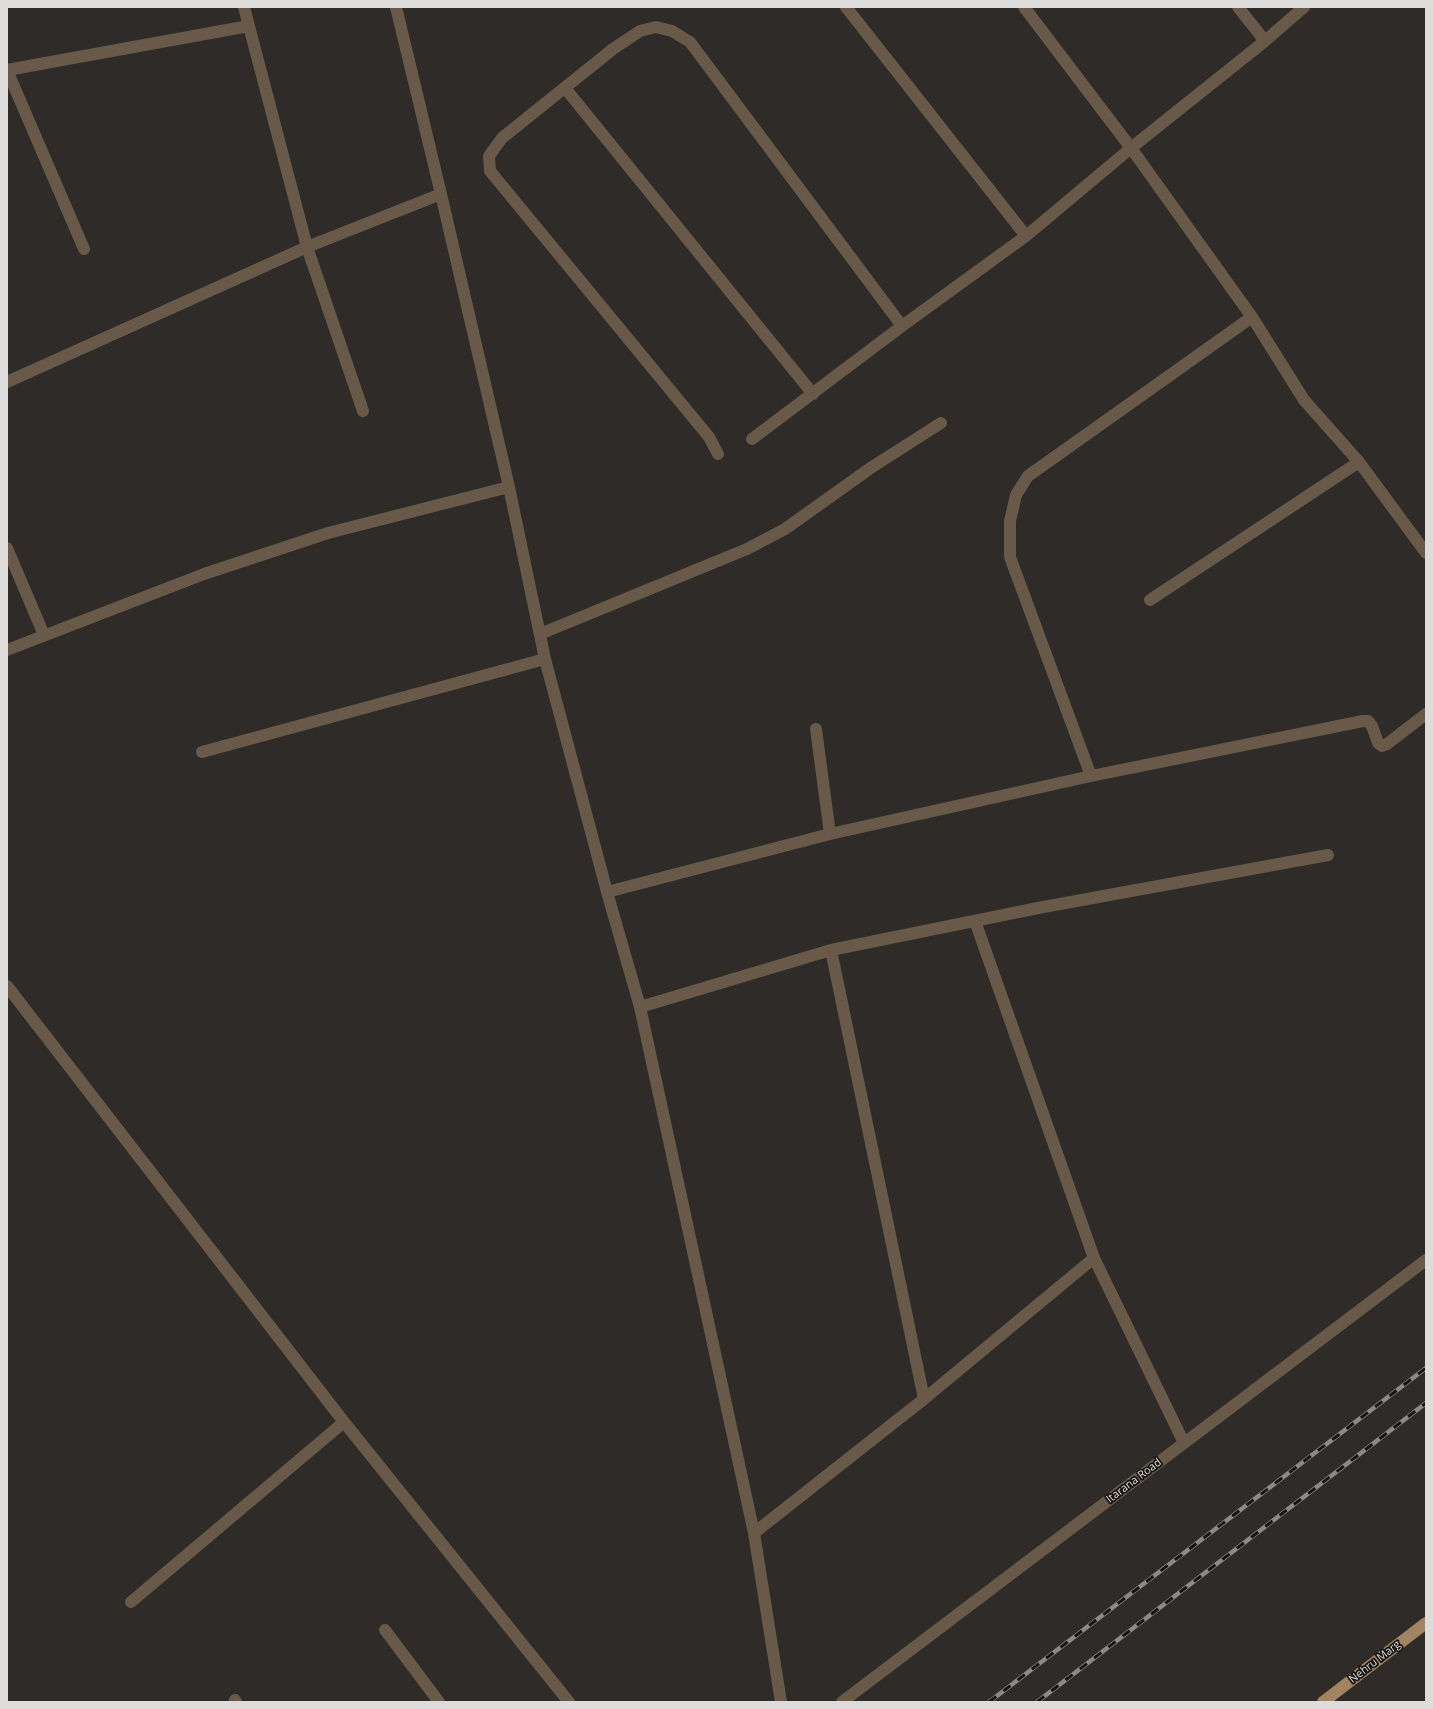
<!DOCTYPE html>
<style>
body{margin:0}
#map{position:relative;width:1433px;height:1709px;overflow:hidden;background:#2e2b28;font-family:"Open Sans",sans-serif}
canvas{display:block}
.frame{position:absolute;inset:0;border:8px solid #dddcda;pointer-events:none}
</style>
<div id="map">
<canvas width="1433" height="1709"></canvas>
<div class="frame"></div>
</div>
<script>
const ctx = document.querySelector('canvas').getContext('2d');
ctx.lineJoin = 'round';
function shape(rows) {
  const path = new Path2D();
  for (const r of rows) {
    path.moveTo(r[0], r[1]);
    for (let i = 2; i < r.length; i += 2) path.lineTo(r[i], r[i + 1]);
  }
  return path;
}
function stroke(path, color, width, dash) {
  ctx.strokeStyle = color;
  ctx.lineWidth = width;
  ctx.lineCap = dash ? 'butt' : 'round';
  ctx.setLineDash(dash || []);
  ctx.stroke(path);
}
function drawText(font, color, halo, rows, align = 'center') {
  ctx.font = font + ' "Open Sans",sans-serif';
  ctx.lineWidth = 3.5;
  ctx.setLineDash([]);
  ctx.textBaseline = 'middle';
  ctx.strokeStyle = halo;
  ctx.fillStyle = color;
  for (const [text, x, y, turn = 0] of rows) {
    ctx.save();
    ctx.translate(x, y);
    ctx.rotate((+turn || 0) * Math.PI / 180);
    ctx.textAlign = isNaN(turn) ? turn : align;
    if (halo) ctx.strokeText(text, 0, 0);
    ctx.fillText(text, 0, 0);
    ctx.restore();
  }
}
const minor = shape([
 [244,7,307,247,363,411],
 [396,7,441,194,509,487,545,659,607,892,640,1007,754,1533,781,1702],
 [846,7,1026,236],
 [1024,7,1131,148,1252,317,1304,400,1359,462,1426,553],
 [1238,7,1265,41],
 [7,70,249,26],
 [7,70,84,249],
 [565,88,813,394],
 [7,382,307,247,441,194],
 [752,439,902,326,1026,236,1131,148,1265,41,1304,7],
 [718,454,709,437,490,171,489,156,502,138,613,49,640,31,656,27,672,31,690,42,902,326],
 [7,548,44,635],
 [1150,600,1359,462],
 [540,634,747,549,785,529,872,467,941,423],
 [7,650,204,574,328,533,509,487],
 [816,729,830,834],
 [202,752,545,659],
 [1091,776,1010,557,1010,521,1016,495,1028,476,1252,317],
 [607,892,830,834,1091,776,1363,721,1368,721,1372,726,1378,743,1382,746,1387,744,1426,714],
 [975,921,1094,1258,1184,1443],
 [831,950,924,1399],
 [7,986,344,1422,569,1702],
 [640,1007,831,950,1038,908,1328,855],
 [754,1533,924,1399,1094,1258],
 [131,1602,344,1422],
 [385,1630,439,1702],
 [235,1700,236,1702],
 [842,1702,1426,1260]
]);
const major = shape([
 [1323,1702,1426,1623]
]);
const rail = shape([
 [989,1702,1426,1368],
 [1037,1702,1426,1403]
]);
const streetNames = [
 ["Itarana Road",1134,1481,-37],
 ["Nehru Marg",1375,1662,-38]
];
stroke(minor, '#685948', 12);
stroke(major, '#a38461', 12);
stroke(rail, '#8c8a87', 4.5);
stroke(rail, '#151413', 3, [9]);
drawText('11px', '#dddcda', '#151413', streetNames);
</script>
